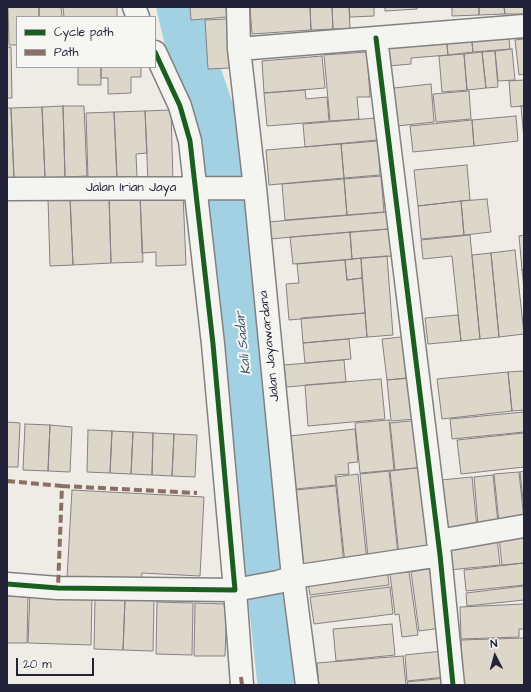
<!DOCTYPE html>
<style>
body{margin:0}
#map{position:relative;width:531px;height:692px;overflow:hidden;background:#efece5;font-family:"Architects Daughter",sans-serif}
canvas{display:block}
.frame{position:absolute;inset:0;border:8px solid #22223b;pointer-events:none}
.legend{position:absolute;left:16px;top:16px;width:140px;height:52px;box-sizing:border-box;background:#f6f6f2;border:1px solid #a1a1a9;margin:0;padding:5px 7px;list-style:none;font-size:12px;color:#22223b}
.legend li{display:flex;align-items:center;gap:8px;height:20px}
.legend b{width:20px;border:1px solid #a1a1a9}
.north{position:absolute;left:475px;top:636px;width:40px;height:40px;-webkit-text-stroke:3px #f6f6f2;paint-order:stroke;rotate:354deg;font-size:11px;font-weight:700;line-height:16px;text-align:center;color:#22223b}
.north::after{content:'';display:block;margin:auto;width:14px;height:18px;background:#22223b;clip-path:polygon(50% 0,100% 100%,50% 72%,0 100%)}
.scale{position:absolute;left:16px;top:658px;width:78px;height:18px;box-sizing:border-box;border:2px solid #22223b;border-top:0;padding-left:5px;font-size:12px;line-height:14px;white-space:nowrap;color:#22223b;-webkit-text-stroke:3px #f6f6f2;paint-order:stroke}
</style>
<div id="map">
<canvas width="531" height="692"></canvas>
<div class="frame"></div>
<ul class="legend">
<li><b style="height:5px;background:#1b5e20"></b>Cycle path</li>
<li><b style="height:5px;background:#8d6e63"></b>Path</li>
</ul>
<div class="north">N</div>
<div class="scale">20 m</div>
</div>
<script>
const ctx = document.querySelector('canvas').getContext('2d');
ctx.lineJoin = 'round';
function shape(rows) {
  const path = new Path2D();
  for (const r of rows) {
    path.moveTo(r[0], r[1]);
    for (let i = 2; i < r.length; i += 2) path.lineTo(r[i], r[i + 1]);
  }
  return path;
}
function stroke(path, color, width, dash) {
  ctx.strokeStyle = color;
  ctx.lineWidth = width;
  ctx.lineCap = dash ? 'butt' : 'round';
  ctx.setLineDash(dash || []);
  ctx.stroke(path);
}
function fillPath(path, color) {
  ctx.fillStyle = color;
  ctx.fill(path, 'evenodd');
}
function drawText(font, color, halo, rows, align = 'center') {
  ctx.font = font + ' "Architects Daughter",sans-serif';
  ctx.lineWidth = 4;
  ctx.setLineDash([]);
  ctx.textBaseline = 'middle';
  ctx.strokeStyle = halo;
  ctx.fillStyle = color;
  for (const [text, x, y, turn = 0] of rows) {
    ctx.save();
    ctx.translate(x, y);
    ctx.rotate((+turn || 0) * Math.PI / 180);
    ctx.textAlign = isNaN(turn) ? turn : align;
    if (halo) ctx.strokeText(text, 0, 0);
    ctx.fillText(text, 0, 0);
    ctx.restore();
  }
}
const river = shape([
 [180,7,192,57,224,150,281,685]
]);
const building = shape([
 [8,7,39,7,39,17,17,17,17,45,9,45,8,7],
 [39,7,61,7,62,17,39,17,39,7],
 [63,7,117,7,117,17,64,17,63,7],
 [190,7,226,7,227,17,191,20,190,7],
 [250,7,310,7,311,30,252,34,250,7],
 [310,7,332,7,333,29,311,30,310,7],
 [332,7,349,7,350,29,333,29,332,7],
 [349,7,374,7,374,16,350,17,349,7],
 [385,7,417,7,417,9,385,11,385,7],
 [452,7,479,7,479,15,452,16,452,7],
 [479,7,504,7,505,14,479,15,479,7],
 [504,7,524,7,524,14,505,14,504,7],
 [227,19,230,68,208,69,205,20,227,19],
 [508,29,510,49,473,52,471,33,508,29],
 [471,33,473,52,448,55,446,35,471,33],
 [446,35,448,55,411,58,411,64,388,66,386,41,446,35],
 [524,39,524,74,519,75,515,40,524,39],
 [7,47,11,47,12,98,7,98,7,47],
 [512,49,515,80,498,81,495,51,512,49],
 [495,51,498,87,486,88,482,52,495,51],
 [367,52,370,97,357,97,359,119,330,121,324,55,367,52],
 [482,52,486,88,467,90,464,54,482,52],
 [464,54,467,90,442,92,439,56,464,54],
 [322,56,325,88,264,93,262,61,322,56],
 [78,67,101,67,101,85,78,85,78,67],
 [101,67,141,67,141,77,131,77,131,93,108,94,108,78,101,78,101,67],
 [524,80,524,106,511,107,509,81,524,80],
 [431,84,434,122,397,126,394,88,431,84],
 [305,90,306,99,327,97,329,121,267,126,264,93,305,90],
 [469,91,471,119,436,122,433,94,469,91],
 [63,106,84,106,87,176,65,177,63,106],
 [63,106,65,177,45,178,42,107,63,106],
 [521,106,524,106,524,140,521,106],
 [42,107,45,178,14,179,11,108,42,107],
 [7,108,11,108,14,179,7,179,7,108],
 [171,110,173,181,148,182,145,111,171,110],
 [145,111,147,153,136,154,137,177,117,178,114,112,145,111],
 [114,112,117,178,88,179,86,113,114,112],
 [516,116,518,141,474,146,472,120,516,116],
 [376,118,377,140,305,147,303,124,376,118],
 [472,120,474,146,413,152,410,126,472,120],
 [378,141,380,175,344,178,341,144,378,141],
 [341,144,344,178,269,185,266,150,341,144],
 [467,165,470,200,418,206,414,170,467,165],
 [381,176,384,212,347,215,344,179,381,176],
 [344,179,347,215,285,220,282,184,344,179],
 [183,193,186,265,156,266,156,252,142,253,140,194,183,193],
 [140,194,143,262,111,263,109,196,140,194],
 [109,196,111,263,73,265,70,197,109,196],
 [70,197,73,265,50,266,48,198,70,197],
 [487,199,491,232,464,235,461,201,487,199],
 [461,201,464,235,421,239,418,206,461,201],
 [388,212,389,229,269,239,268,222,388,212],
 [389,229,392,256,352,259,350,232,389,229],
 [350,232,352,259,293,264,290,237,350,232],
 [470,235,480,339,461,341,452,256,423,259,421,240,470,235],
 [524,235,524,270,522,270,519,236,524,235],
 [515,250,524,334,499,337,491,253,515,250],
 [491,253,499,337,480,339,472,255,491,253],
 [387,256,393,335,367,337,361,258,387,256],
 [361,258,362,278,347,280,345,260,361,258],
 [345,260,347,280,362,278,365,313,289,320,286,284,299,283,297,264,345,260],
 [522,270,524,270,524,289,522,270],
 [365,313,367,337,303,343,301,318,365,313],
 [458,315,461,341,428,344,425,318,458,315],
 [402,337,406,378,387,380,382,339,402,337],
 [349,339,351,359,305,363,303,343,349,339],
 [344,360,346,382,286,387,284,365,344,360],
 [524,371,524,410,512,411,508,372,524,371],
 [508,372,512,411,442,419,437,379,508,372],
 [411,378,415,419,391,421,387,380,411,378],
 [381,379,385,419,308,426,305,385,381,379],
 [524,412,524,432,452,439,450,419,524,412],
 [389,420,394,470,360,473,355,423,389,420],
 [420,420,424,467,395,470,390,423,420,420],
 [7,422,20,423,18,467,7,467,7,422],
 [25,424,50,425,48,471,23,470,25,424],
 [50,425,72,427,70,472,48,471,50,425],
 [355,429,358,462,348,463,349,474,335,475,336,485,296,489,290,436,355,429],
 [88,430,112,431,110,473,87,472,88,430],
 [112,431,133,432,131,474,110,473,112,431],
 [133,432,153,433,152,475,131,474,133,432],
 [153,433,174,434,172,476,152,475,153,433],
 [524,433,524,467,461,474,457,440,524,433],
 [174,434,197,435,195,477,172,476,174,434],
 [425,467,434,552,399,555,390,471,425,467],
 [389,471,398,554,368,557,360,474,389,471],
 [524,471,524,509,520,472,524,471],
 [519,472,524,520,499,523,494,474,519,472],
 [358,474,367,562,345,564,336,477,358,474],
 [493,475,498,523,478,525,474,477,493,475],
 [472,477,477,528,446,531,441,480,472,477],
 [336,486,344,565,304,569,296,490,336,486],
 [72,490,204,497,200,576,142,573,141,583,67,578,72,490],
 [524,534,524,563,502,565,499,537,524,534],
 [497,538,500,565,449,570,446,544,497,538],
 [524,563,524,585,466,591,464,570,524,563],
 [387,566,389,585,310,595,307,576,387,566],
 [434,568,442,628,419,631,411,572,434,568],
 [409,572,418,635,402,637,399,614,395,615,390,574,409,572],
 [524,586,524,600,467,606,466,593,524,586],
 [390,587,393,614,314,624,310,597,390,587],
 [7,592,28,593,27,643,7,643,7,592],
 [30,592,92,594,91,645,28,643,30,592],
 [95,599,125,599,123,650,94,649,95,599],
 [125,599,154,600,153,651,123,650,125,599],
 [157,602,193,603,192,655,156,654,157,602],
 [195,603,227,604,225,656,194,656,195,603],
 [524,604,524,629,519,629,519,637,461,639,460,607,524,604],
 [392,624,395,655,336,661,333,629,392,624],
 [524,638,524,685,463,685,461,640,524,638],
 [443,651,446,677,407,681,405,655,443,651],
 [403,656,406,685,319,685,317,663,403,656],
 [446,678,446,685,408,685,407,682,446,678]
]);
const street = shape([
 [134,7,138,17],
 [238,7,239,49,255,188,293,577,307,685],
 [376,38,440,555,453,685],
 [239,49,524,26],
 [7,189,255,188],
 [438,541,524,526],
 [7,584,58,588,235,590,213,344,190,141,180,106,155,52],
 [242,685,235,590,278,582,293,577,440,555]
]);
const quiet = shape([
 [7,481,62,486,58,588],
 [62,486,197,493],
 [241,677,242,685]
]);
const cycleway = shape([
 [376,38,440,555,453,685],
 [7,584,58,588,235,590,213,344,190,141,180,106,155,52]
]);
const streetNames = [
 ["Jalan Irian Jaya",131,188],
 ["Jalan Jayawardana",270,346,-96]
];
const waterNames = [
 ["Kali Sadar",244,343,-96]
];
stroke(river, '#a1d1e2', 47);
fillPath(building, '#ddd7ca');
stroke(building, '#838183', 1);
stroke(street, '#838183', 25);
stroke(street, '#f4f4f1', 22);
stroke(quiet, '#8d6e63', 4, [8, 4]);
stroke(cycleway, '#1b5e20', 5);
drawText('13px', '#22223b', '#f6f6f2', streetNames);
drawText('italic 14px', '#3e536d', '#f6f6f2', waterNames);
</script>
